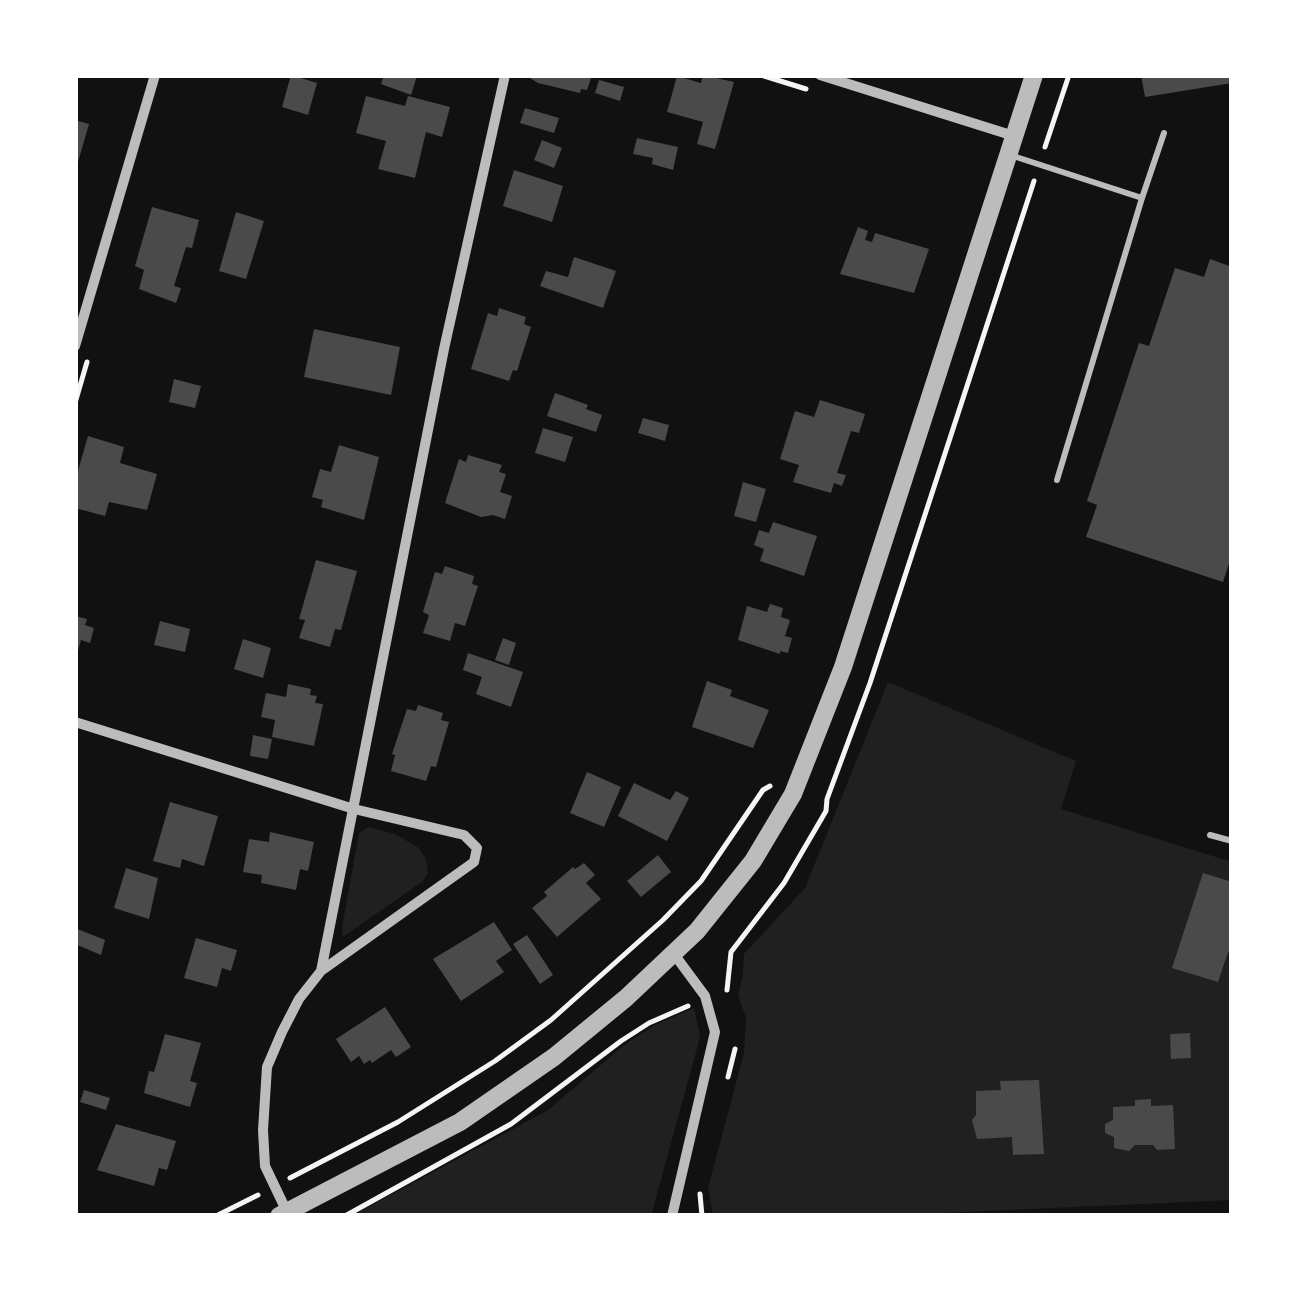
<!DOCTYPE html>
<style>
body{margin:0}
#map{position:relative;width:1307px;height:1291px;overflow:hidden;background:#111;font-family:"Fira Sans",sans-serif}
canvas{display:block}
.frame{position:absolute;inset:0;border:78px solid #fff;pointer-events:none}
</style>
<div id="map">
<canvas width="1307" height="1291"></canvas>
<div class="frame"></div>
</div>
<script>
const ctx = document.querySelector('canvas').getContext('2d');
ctx.lineJoin = 'round';
function fillPath(path, color) {
  ctx.fillStyle = color;
  ctx.fill(path, 'evenodd');
}
function shape(rows) {
  const path = new Path2D();
  for (const r of rows) {
    path.moveTo(r[0], r[1]);
    for (let i = 2; i < r.length; i += 2) path.lineTo(r[i], r[i + 1]);
  }
  return path;
}
function stroke(path, color, width, dash) {
  ctx.strokeStyle = color;
  ctx.lineWidth = width;
  ctx.lineCap = dash ? 'butt' : 'round';
  ctx.setLineDash(dash || []);
  ctx.stroke(path);
}
const green = shape([
 [888,682,1076,761,1061,809,1232,862,1232,1200,874,1216,713,1216,708,1188,744,1053,746,1018,738,995,743,975,744,954,805,888],
 [368,827,395,834,419,848,426,859,428,873,423,881,343,937,342,928,359,833],
 [694,1008,700,1035,698,1045,651,1216,352,1216,548,1110,623,1046,653,1026]
]);
const building = shape([
 [291,75,317,83,308,115,282,107],
 [384,75,417,76,411,95,381,84],
 [525,75,592,75,587,90,581,89,580,93,538,83],
 [703,75,734,82,715,149,697,144,703,122,667,112,677,76,701,83],
 [1141,75,1232,75,1232,83,1145,97],
 [599,80,624,87,620,101,595,93],
 [366,96,405,106,408,96,450,107,442,137,426,132,415,178,378,169,386,141,356,133],
 [525,108,559,118,554,133,520,123],
 [75,120,89,124,78,162,75,161],
 [637,138,678,147,673,170,652,164,653,158,633,154],
 [542,140,562,148,554,168,534,160],
 [514,170,563,186,552,222,503,206],
 [152,207,199,220,192,248,186,247,174,286,181,288,176,303,139,289,144,270,135,266],
 [236,212,264,221,246,279,219,271],
 [858,227,868,231,865,240,872,242,875,233,929,249,914,293,840,274],
 [574,257,616,271,603,308,540,286,546,271,568,277],
 [1210,259,1232,267,1232,554,1223,582,1086,537,1097,505,1087,501,1139,343,1149,346,1175,268,1204,277],
 [499,308,526,317,524,324,531,327,517,371,513,370,509,381,471,369,488,313,497,316],
 [314,329,400,347,391,395,304,377],
 [174,379,201,386,195,408,169,402],
 [555,393,588,405,586,409,602,415,596,432,547,416],
 [820,400,865,414,859,433,851,431,837,473,846,475,842,486,834,483,831,493,793,482,799,465,780,459,795,411,814,417],
 [643,418,669,425,665,441,638,433],
 [543,428,573,437,565,462,535,453],
 [88,436,124,447,120,463,157,474,147,510,109,502,105,516,75,508,75,481],
 [339,445,379,457,364,520,321,507,323,500,312,497,320,469,331,472],
 [468,455,502,465,499,472,506,474,500,492,512,496,505,519,493,515,481,517,445,503,459,459,466,462],
 [743,482,766,489,756,522,734,516],
 [773,522,817,536,804,576,760,561,764,549,754,545,759,530,769,533],
 [316,560,357,571,341,630,335,629,330,647,299,638,305,620,299,619],
 [445,566,474,576,472,584,478,586,465,626,455,623,450,641,423,633,429,615,423,612,435,572,442,574],
 [770,604,783,608,781,617,790,620,785,636,792,638,788,653,780,651,780,654,738,640,747,606,767,612],
 [75,616,87,619,85,625,94,628,90,643,81,640,76,657],
 [160,621,190,629,185,652,154,645],
 [503,638,516,643,509,665,495,660],
 [243,639,271,648,263,678,234,669],
 [468,653,523,672,511,707,476,694,482,677,463,670],
 [707,681,732,690,730,696,769,710,753,748,692,727],
 [288,684,311,689,310,695,317,696,315,703,323,704,314,746,272,737,275,720,261,717,266,693,286,697],
 [418,705,443,713,441,720,449,722,436,767,431,766,426,781,391,771,395,755,392,754,407,709,416,711],
 [253,735,272,739,268,759,250,756],
 [587,772,621,787,604,827,570,813],
 [634,783,670,800,676,791,689,798,667,841,618,816],
 [170,802,218,816,204,866,182,859,180,868,153,861],
 [270,832,314,842,308,871,300,869,296,890,261,883,262,875,243,872,249,839,269,842],
 [658,855,671,872,641,897,627,881],
 [584,863,595,875,586,883,601,899,557,937,532,908,547,896,544,892,573,867,575,869],
 [126,868,158,878,149,919,114,908],
 [1203,873,1232,882,1232,954,1228,952,1218,982,1172,968],
 [494,922,512,950,496,961,504,972,461,1001,433,959],
 [75,928,105,940,101,955,75,944],
 [527,935,553,975,540,984,513,944],
 [196,938,237,950,231,971,222,968,217,987,184,978],
 [385,1007,411,1047,396,1057,391,1050,372,1063,370,1060,364,1064,359,1056,351,1062,336,1039],
 [1190,1033,1191,1058,1171,1059,1170,1034],
 [165,1034,201,1043,190,1081,197,1083,190,1107,144,1093,149,1071,154,1072],
 [1039,1080,1044,1154,1013,1155,1012,1137,977,1139,972,1120,976,1115,976,1091,1001,1090,1000,1081],
 [84,1090,110,1098,106,1110,80,1102],
 [1151,1099,1151,1106,1173,1105,1175,1149,1157,1150,1153,1145,1135,1145,1129,1151,1114,1148,1114,1137,1105,1133,1105,1124,1113,1120,1113,1107,1135,1106,1135,1100],
 [116,1124,176,1141,167,1170,159,1168,154,1186,97,1170]
]);
const path = shape([
 [761,75,806,89],
 [1045,147,1069,75],
 [75,403,87,362],
 [727,990,731,952,784,883,826,811,827,799,870,683,1034,181],
 [728,1077,735,1049],
 [290,1178,398,1122,495,1061,551,1020,663,920,701,881,763,790,770,786],
 [700,1194,702,1216],
 [216,1216,258,1195],
 [345,1216,511,1124,621,1041,649,1023,688,1006]
]);
const service = shape([
 [1010,155,1142,198,1057,480],
 [1142,198,1164,133],
 [1210,835,1232,841]
]);
const minor = shape([
 [820,75,1014,136],
 [75,346,155,75],
 [75,722,354,809,464,835,477,848,474,862,321,971,299,999,282,1032,267,1067,263,1130,265,1166,287,1212],
 [321,971,444,349,505,75],
 [672,1216,715,1032,705,996,674,954]
]);
const tertiary = shape([
 [279,1216,460,1122,554,1057,626,998,697,931,753,861,793,794,843,667,1034,75]
]);
fillPath(green, '#202020');
fillPath(building, '#4a4a4a');
stroke(path, '#f5f5f5', 5);
stroke(service, '#bcbcbc', 6);
stroke(minor, '#bcbcbc', 10);
stroke(tertiary, '#bcbcbc', 18);
</script>
